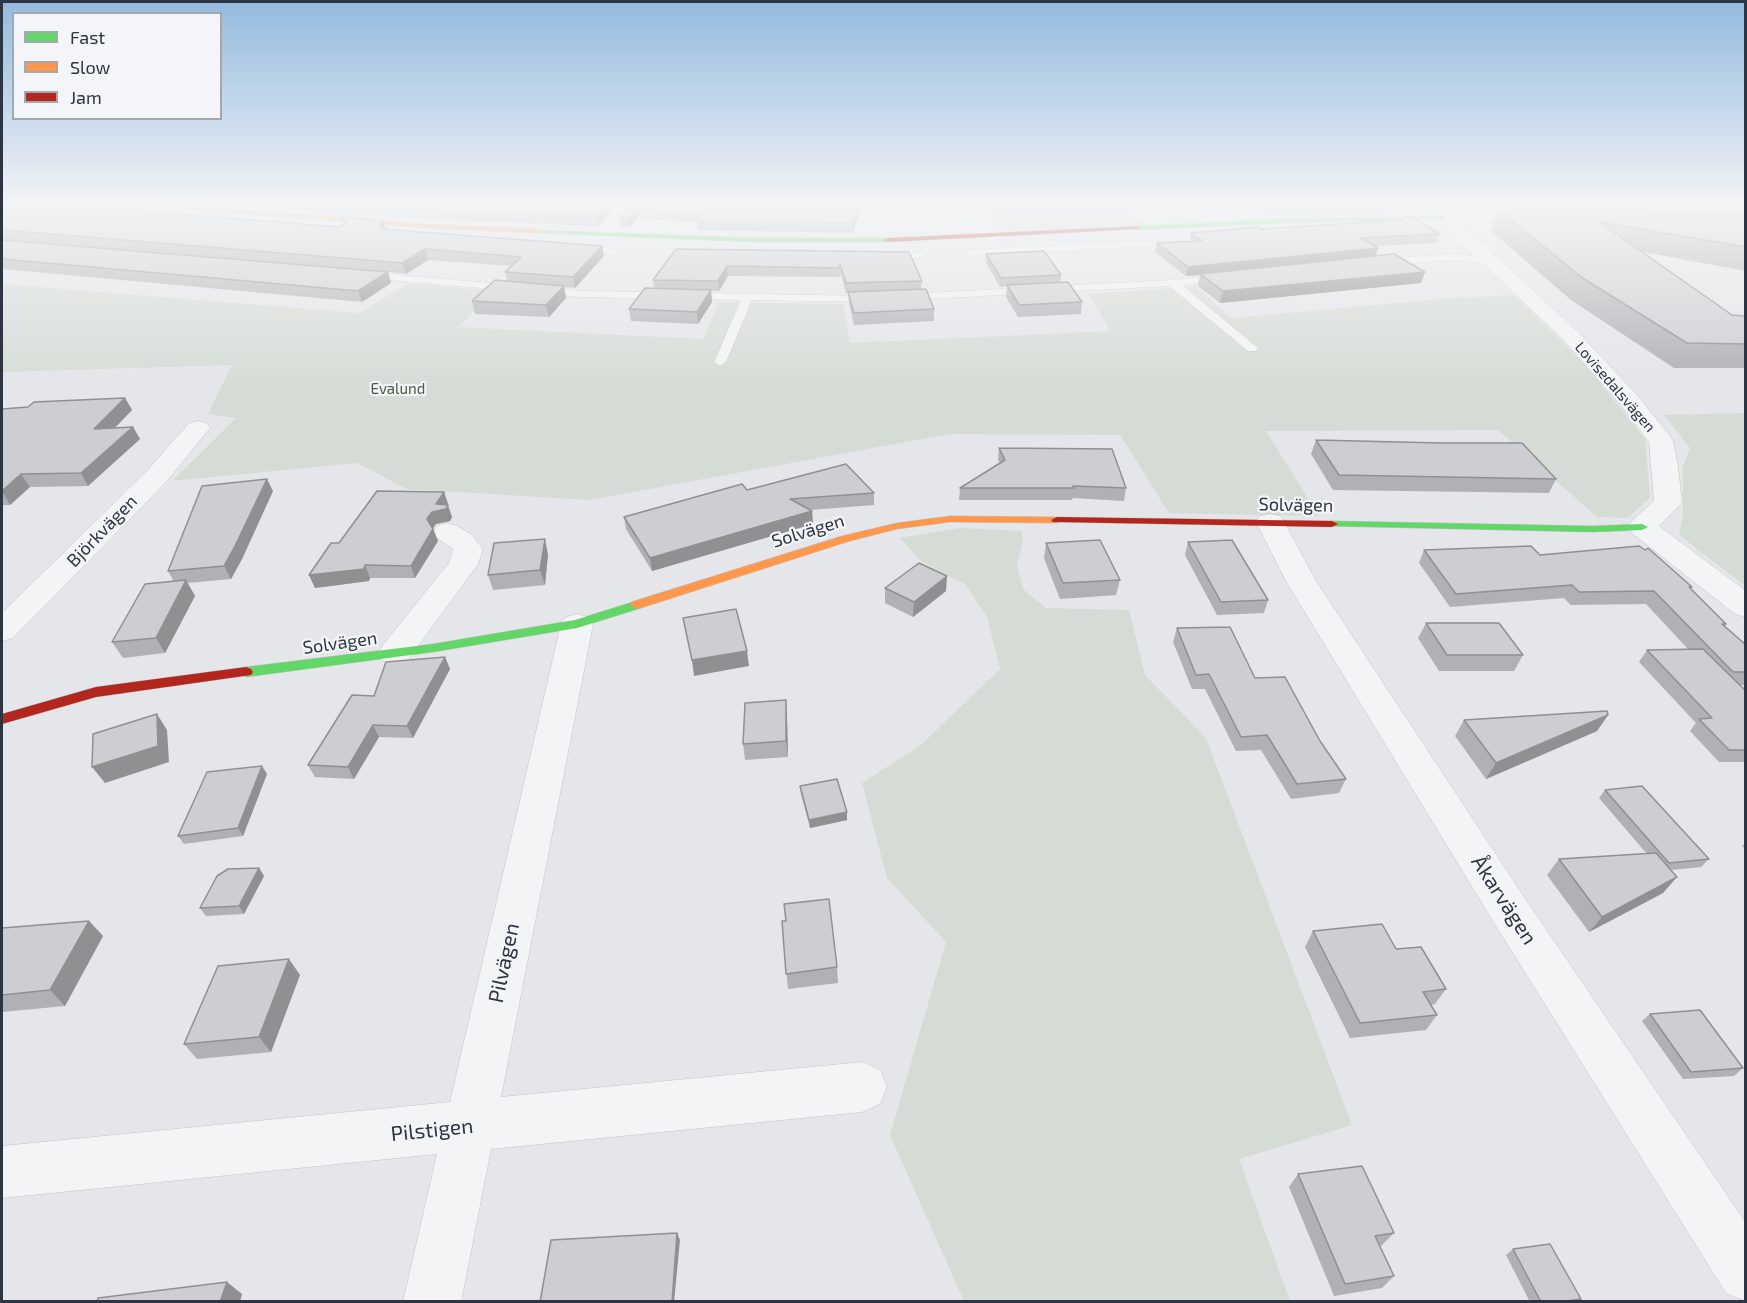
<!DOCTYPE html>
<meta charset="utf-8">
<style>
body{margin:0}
#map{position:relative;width:1747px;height:1303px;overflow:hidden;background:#e4e6e9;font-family:"Exo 2",sans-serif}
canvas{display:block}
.frame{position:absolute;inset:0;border:3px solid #2c3542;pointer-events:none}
.legend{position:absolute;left:12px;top:12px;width:210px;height:108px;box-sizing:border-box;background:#f3f5f8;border:2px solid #a3a8af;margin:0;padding:8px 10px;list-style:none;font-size:18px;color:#2c3542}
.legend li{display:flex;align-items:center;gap:12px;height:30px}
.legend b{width:30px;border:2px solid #a3a8af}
</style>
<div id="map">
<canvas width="1747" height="1303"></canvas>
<div class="frame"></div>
<ul class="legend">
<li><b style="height:8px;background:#63d668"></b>Fast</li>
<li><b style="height:8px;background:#ff974d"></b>Slow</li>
<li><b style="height:8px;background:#b3261e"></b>Jam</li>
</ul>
</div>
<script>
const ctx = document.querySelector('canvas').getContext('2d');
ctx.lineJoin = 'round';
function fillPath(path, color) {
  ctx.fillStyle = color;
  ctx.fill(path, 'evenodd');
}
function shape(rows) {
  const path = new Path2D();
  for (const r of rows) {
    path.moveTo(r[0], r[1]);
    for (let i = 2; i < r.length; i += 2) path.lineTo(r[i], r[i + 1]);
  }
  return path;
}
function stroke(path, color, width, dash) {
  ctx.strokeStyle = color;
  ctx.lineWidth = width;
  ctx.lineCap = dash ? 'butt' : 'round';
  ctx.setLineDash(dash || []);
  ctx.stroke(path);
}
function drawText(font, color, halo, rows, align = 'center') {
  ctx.font = font + ' "Exo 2",sans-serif';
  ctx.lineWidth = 4.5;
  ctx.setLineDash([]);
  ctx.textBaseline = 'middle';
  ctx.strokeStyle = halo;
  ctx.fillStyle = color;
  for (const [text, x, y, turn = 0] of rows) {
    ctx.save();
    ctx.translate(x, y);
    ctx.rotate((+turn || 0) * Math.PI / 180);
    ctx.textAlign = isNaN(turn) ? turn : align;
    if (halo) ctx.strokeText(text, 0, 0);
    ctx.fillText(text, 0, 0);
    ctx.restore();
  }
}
const green = shape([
 [980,203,1117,203,1149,225,1015,230,1002,227],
 [1597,203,1713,203,1712,205,1611,210],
 [409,283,494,291,458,327,704,339,718,302,844,304,850,343,1111,331,1088,294,1196,286,1231,318,1452,298,1515,295,1586,365,1645,439,1650,498,1627,518,1597,517,1498,430,1266,431,1319,516,1169,513,1120,435,950,434,589,500,407,489,357,463,172,481,236,418,208,414,232,365,2,372,2,284,360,313],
 [1745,413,1746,413,1745,586,1679,535,1683,514,1683,466,1690,448,1664,415],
 [961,528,1022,531,1023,541,1017,564,1023,589,1046,608,1129,610,1145,675,1206,738,1352,1125,1239,1159,1290,1301,964,1301,890,1135,946,942,887,878,862,783,921,745,1000,669,987,617,966,585,921,561,900,538]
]);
const lane = shape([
 [1146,241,1151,244,1150,246,969,256,964,253,969,250,1146,241],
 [577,246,616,249,621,252,616,255,573,251,573,247,577,246],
 [922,253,927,256,926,258,885,259,880,256,885,253,922,253],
 [1458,254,1493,259,1498,262,1493,265,1458,260,1378,265,1373,262,1378,259,1458,254],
 [363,272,581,291,870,296,1172,280,1226,274,1230,275,1230,279,1182,285,1258,348,1256,351,1248,351,1169,286,870,302,752,300,726,362,720,366,714,362,741,300,581,297,359,277,359,273,363,272]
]);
const street = shape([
 [623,203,641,203,620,224,611,239,599,239,596,235,608,217,623,203],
 [960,203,976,203,1002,237,999,241,987,241,960,203],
 [1418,203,1436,203,1448,213,1546,216,1548,219,1546,222,1540,224,1460,223,1577,331,1636,394,1670,436,1673,441,1678,466,1682,503,1659,526,1746,591,1746,617,1735,614,1632,533,1628,527,1632,521,1654,501,1649,442,1620,404,1563,339,1418,203],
 [1715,203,1737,203,1746,207,1746,218,1717,206,1715,203],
 [198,421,207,423,210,428,166,482,13,638,2,641,2,613,148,470,189,423,198,421],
 [1270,514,1280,516,1284,522,1316,581,1526,900,1746,1223,1746,1301,1726,1293,1496,926,1286,581,1256,522,1260,516,1270,514],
 [447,523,457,526,472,535,478,543,483,549,478,564,407,661,395,664,383,661,378,653,383,645,449,563,453,549,437,538,433,532,437,526,447,523],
 [577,614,588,617,593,624,501,1097,862,1062,880,1070,887,1087,880,1104,862,1112,491,1149,461,1302,403,1302,437,1154,2,1198,2,1146,450,1102,561,624,566,617,577,614]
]);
const fast = shape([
 [1443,216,1445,219,1280,223,1138,230,1135,228,1138,226,1280,219,1443,216],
 [536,230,754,238,888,238,892,240,888,242,754,242,538,233,536,230],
 [1332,521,1593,526,1642,524,1648,527,1642,530,1593,532,1328,526,1328,522,1332,521],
 [636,601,642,605,641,608,577,628,433,652,246,677,239,672,246,667,433,644,575,620,636,601]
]);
const slow = shape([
 [108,203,141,203,425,224,538,229,541,231,538,233,425,228,108,203],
 [950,516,1057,517,1063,520,1057,523,950,522,897,529,850,541,641,608,636,609,630,605,631,602,842,536,897,523,950,516]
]);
const jam = shape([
 [1138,226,1140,229,888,242,884,240,888,238,1138,226],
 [1057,517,1332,521,1338,524,1332,527,1053,522,1051,520,1057,517],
 [246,667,251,669,253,672,251,675,96,697,2,724,2,714,96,687,246,667]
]);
const wall = shape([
 [2,203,78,207,79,207,35,203,117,203,120,210,339,227,344,225,341,217,383,220,386,229,604,256,575,288,564,287,566,298,549,317,475,314,472,301,507,281,505,272,511,266,428,260,406,274,388,272,391,283,362,302,2,269],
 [214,203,619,203,606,215,599,226,425,219],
 [633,203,859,204,859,214,853,233,698,230,697,222,638,218,630,227,621,227,619,217],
 [1253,203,1387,203,1384,211,1269,216],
 [1507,203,1605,203,1604,205,1656,214,1746,213,1746,271,1643,252,1732,315,1746,317,1746,368,1674,368,1571,300,1491,231,1499,210,1549,212,1549,211,1518,211],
 [1261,229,1440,234,1436,243,1375,246,1375,256,1425,272,1421,283,1220,303,1198,286,1200,275,1186,276,1155,252,1157,243,1190,241,1191,233],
 [676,249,909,252,922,281,921,289,934,309,934,321,854,325,849,304,848,293,846,293,841,274,840,277,728,276,719,291,711,291,712,302,698,324,631,321,629,309,654,289,653,280],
 [986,254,1061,275,1060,282,1082,302,1081,314,1018,317,1006,297,1007,286,1000,287,986,263],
 [125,398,132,410,115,428,133,427,140,439,88,486,30,487,10,505,2,505,2,409,28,407],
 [1316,440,1556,479,1549,493,1333,490,1311,454],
 [999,448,1126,488,1124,501,1073,498,1072,500,959,500,960,488,1000,463,998,460],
 [747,490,874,493,874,505,809,510,812,511,813,524,652,571,626,529,624,517],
 [273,491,242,559,231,579,187,583,195,596,165,653,123,658,112,642,174,582,168,571],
 [444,492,448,504,447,505,452,517,450,521,436,524,433,528,438,541,415,578,370,578,369,581,315,588,309,575,339,543],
 [1188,542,1268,600,1264,613,1217,615,1185,555],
 [1046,543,1120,580,1116,595,1060,599,1044,558],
 [1424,550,1540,555,1692,587,1691,589,1726,624,1725,626,1746,645,1746,685,1740,685,1746,691,1746,762,1719,762,1690,731,1696,723,1639,662,1647,650,1688,649,1646,604,1571,605,1564,598,1450,607,1419,563],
 [548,554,545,585,493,590,488,575],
 [885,588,946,591,913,617,885,603],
 [1426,623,1523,655,1514,671,1439,671,1418,638],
 [1177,628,1255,678,1320,741,1346,779,1339,793,1291,799,1261,750,1236,751,1205,689,1192,689,1173,642],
 [445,657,450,669,413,738,379,737,354,779,315,777,308,765,374,696],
 [786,700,787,716,788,757,745,760,743,744],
 [1608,715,1597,731,1486,779,1455,736,1464,720],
 [267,774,243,836,184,844,178,836],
 [800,786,847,820,810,828,801,794],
 [1605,790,1709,859,1701,867,1671,870,1663,893,1589,932,1547,875,1559,859,1647,854,1599,798],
 [1746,843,1746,850,1742,846],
 [259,868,264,876,244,914,206,916,200,908],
 [89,921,103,936,65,1006,2,1012,2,928],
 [782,921,837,967,838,983,788,989],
 [1313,931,1396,949,1446,989,1435,1004,1431,1005,1437,1015,1426,1030,1350,1038,1305,947],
 [300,975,271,1052,197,1059,184,1044],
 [1650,1014,1743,1068,1734,1076,1683,1079,1642,1021],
 [1298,1174,1394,1233,1382,1245,1380,1246,1394,1276,1382,1288,1334,1296,1289,1187],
 [1513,1249,1581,1299,1578,1302,1530,1302,1506,1255]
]);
const shadedWall = shape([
 [116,203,117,203,121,211,120,217,115,207],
 [607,203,619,203,606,215,599,226,597,216],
 [859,204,859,214,853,233,853,223],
 [636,209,638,218,630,227,628,218],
 [383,220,386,230,383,233,380,223],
 [602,246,604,256,575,288,573,277],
 [1378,248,1375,257,1200,274,1200,275,1186,276,1188,267],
 [425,249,428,260,406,274,402,263],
 [727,266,728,276,719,291,718,281],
 [388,272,391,283,362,302,358,291],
 [1425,272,1421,283,1220,303,1223,291],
 [564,286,566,298,549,317,546,305],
 [711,290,712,302,698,324,697,312],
 [125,398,132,410,102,441,94,429],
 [133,427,140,439,88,486,81,473],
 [21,474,30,487,10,505,2,491],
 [267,479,273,491,242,559,231,579,224,566],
 [444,492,448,504,445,509,448,505,452,517,450,521,436,524,431,531,427,519],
 [812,511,813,524,652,571,650,558],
 [433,529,438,541,415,578,411,566],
 [545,539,548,554,545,585,540,570],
 [365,565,370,578,369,581,315,588,309,575],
 [947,576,946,591,913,617,914,602],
 [186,580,195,596,165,653,156,638],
 [747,651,749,666,694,676,692,660],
 [445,657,450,669,413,738,407,726],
 [786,700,787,716,788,757,786,741],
 [157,714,167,730,169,762,105,783,92,767],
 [1608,715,1597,731,1486,779,1496,763],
 [373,725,379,737,354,779,348,767],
 [262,766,267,774,243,836,238,828],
 [847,812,847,820,810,828,809,820],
 [259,868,264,876,244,914,239,906],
 [1677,877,1663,893,1589,932,1602,917],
 [89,921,103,936,65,1006,50,990],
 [289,959,300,975,271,1052,259,1037],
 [677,1233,680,1240,674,1302,672,1302],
 [227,1282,242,1294,240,1302,220,1302]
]);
const building = shape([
 [2,203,28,203,78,207,85,203,116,203,115,207,117,209,339,227,347,223,341,217,383,220,380,223,382,229,602,246,573,277,505,272,521,257,425,249,402,263,2,230,2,203],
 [343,203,607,203,597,216,422,209,343,203],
 [633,203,847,203,845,205,859,204,853,223,697,220,703,212,636,209,628,218,619,217,633,203],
 [1267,203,1344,203,1271,206,1267,203],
 [1551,205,1638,205,1656,214,1746,213,1746,247,1599,222,1732,315,1744,316,1746,317,1746,344,1687,343,1581,277,1499,210,1563,212,1551,205],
 [1405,217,1412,217,1440,234,1361,238,1378,248,1188,267,1157,243,1202,241,1191,233,1256,227,1261,229,1403,220,1405,217],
 [2,240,388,272,358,291,2,259,2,240],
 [676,249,909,252,922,281,846,283,840,264,839,268,727,266,718,281,653,280,676,249],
 [1044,251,1061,275,1001,278,986,254,1044,251],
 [1394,254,1425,272,1223,291,1200,274,1394,254],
 [495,280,564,286,546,305,472,301,495,280],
 [1068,282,1082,302,1019,305,1007,285,1068,282],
 [645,288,711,290,697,312,629,309,645,288],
 [926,289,934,309,854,313,848,292,926,289],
 [125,398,94,429,133,427,81,473,21,474,2,491,2,409,28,407,34,402,125,398],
 [1316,440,1441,443,1522,443,1556,479,1339,475,1316,440],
 [999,448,1112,449,1126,488,1073,486,1074,488,960,488,1005,460,999,448],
 [846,464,874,493,790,499,812,511,650,558,624,517,742,484,747,490,846,464],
 [267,479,235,546,224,566,168,571,202,486,267,479],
 [377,491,444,492,436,504,448,505,446,509,432,512,427,519,433,529,411,566,365,565,364,569,309,575,331,543,339,543,377,491],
 [545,539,540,570,488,575,494,543,545,539],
 [1100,540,1120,580,1063,583,1046,543,1100,540],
 [1232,540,1268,600,1221,602,1188,542,1232,540],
 [1531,546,1540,555,1639,546,1645,550,1648,548,1692,587,1689,587,1726,624,1722,624,1746,645,1746,672,1733,672,1654,591,1579,592,1572,585,1456,594,1424,550,1531,546],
 [919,563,947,576,914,602,885,588,919,563],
 [186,580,156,638,112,642,145,584,186,580],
 [736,609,747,651,692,660,683,618,736,609],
 [1426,623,1499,623,1523,655,1447,655,1426,623],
 [1230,627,1255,678,1285,677,1320,741,1346,779,1297,784,1267,735,1241,737,1209,674,1196,675,1177,628,1230,627],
 [1703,649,1746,691,1746,750,1729,750,1699,719,1712,718,1647,650,1703,649],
 [445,657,407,726,373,725,348,767,308,765,352,695,374,696,386,662,445,657],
 [786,700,786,741,743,744,745,703,786,700],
 [1607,711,1608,715,1496,763,1464,720,1607,711],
 [157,714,158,746,92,767,93,734,157,714],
 [262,766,238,828,178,836,207,772,262,766],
 [837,779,847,812,809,820,800,786,837,779],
 [1642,786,1709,859,1669,863,1605,790,1642,786],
 [1656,853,1677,877,1602,917,1559,859,1656,853],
 [259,868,239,906,200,908,217,876,228,869,259,868],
 [829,899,837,967,786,974,782,921,786,921,784,904,829,899],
 [89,921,50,990,2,995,2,928,89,921],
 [1382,924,1396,949,1421,947,1446,989,1423,992,1437,1015,1360,1023,1313,931,1382,924],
 [289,959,259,1037,184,1044,218,966,289,959],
 [1700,1010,1743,1068,1691,1072,1650,1014,1700,1010],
 [1362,1166,1394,1233,1375,1236,1394,1276,1345,1284,1298,1174,1362,1166],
 [677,1233,672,1302,540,1302,551,1240,677,1233],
 [1550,1244,1581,1299,1560,1302,1541,1302,1513,1249,1550,1244],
 [227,1282,220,1302,97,1302,98,1298,227,1282]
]);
const farStreetnames = [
 ["Lovisedalsvägen",1615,387,49]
];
const farParknames = [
 ["Evalund",398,389]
];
const streetNames = [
 ["Solvägen",1296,505,1],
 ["Björkvägen",102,531,-46],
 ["Solvägen",808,531,-17],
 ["Solvägen",340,643,-8]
];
const nearStreetnames = [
 ["Åkarvägen",1504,900,57],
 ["Pilvägen",504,963,-78],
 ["Pilstigen",432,1130,-6]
];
fillPath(green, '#d5dcd5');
stroke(lane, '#c2c4c7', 1);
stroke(street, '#c2c4c7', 1);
stroke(fast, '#c2c4c7', 1);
stroke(slow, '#c2c4c7', 1);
stroke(jam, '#c2c4c7', 1);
fillPath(lane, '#f3f4f6');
fillPath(street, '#f3f4f6');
fillPath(fast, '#63d668');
fillPath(slow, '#ff974d');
fillPath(jam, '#b3261e');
fillPath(wall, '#afb1b4');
fillPath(shadedWall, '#8f9092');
fillPath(building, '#ccced1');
stroke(building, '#8f9092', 1.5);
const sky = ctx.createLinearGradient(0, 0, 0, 386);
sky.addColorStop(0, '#93badf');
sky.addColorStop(0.53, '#f3f4f5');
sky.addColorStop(1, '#f3f4f500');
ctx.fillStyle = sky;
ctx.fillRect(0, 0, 1747, 386);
drawText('15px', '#2c3542', '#f3f5f8', farStreetnames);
drawText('15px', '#425d3a', '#f3f5f8', farParknames);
drawText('18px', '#2c3542', '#f3f5f8', streetNames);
drawText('21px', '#2c3542', '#f3f5f8', nearStreetnames);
</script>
